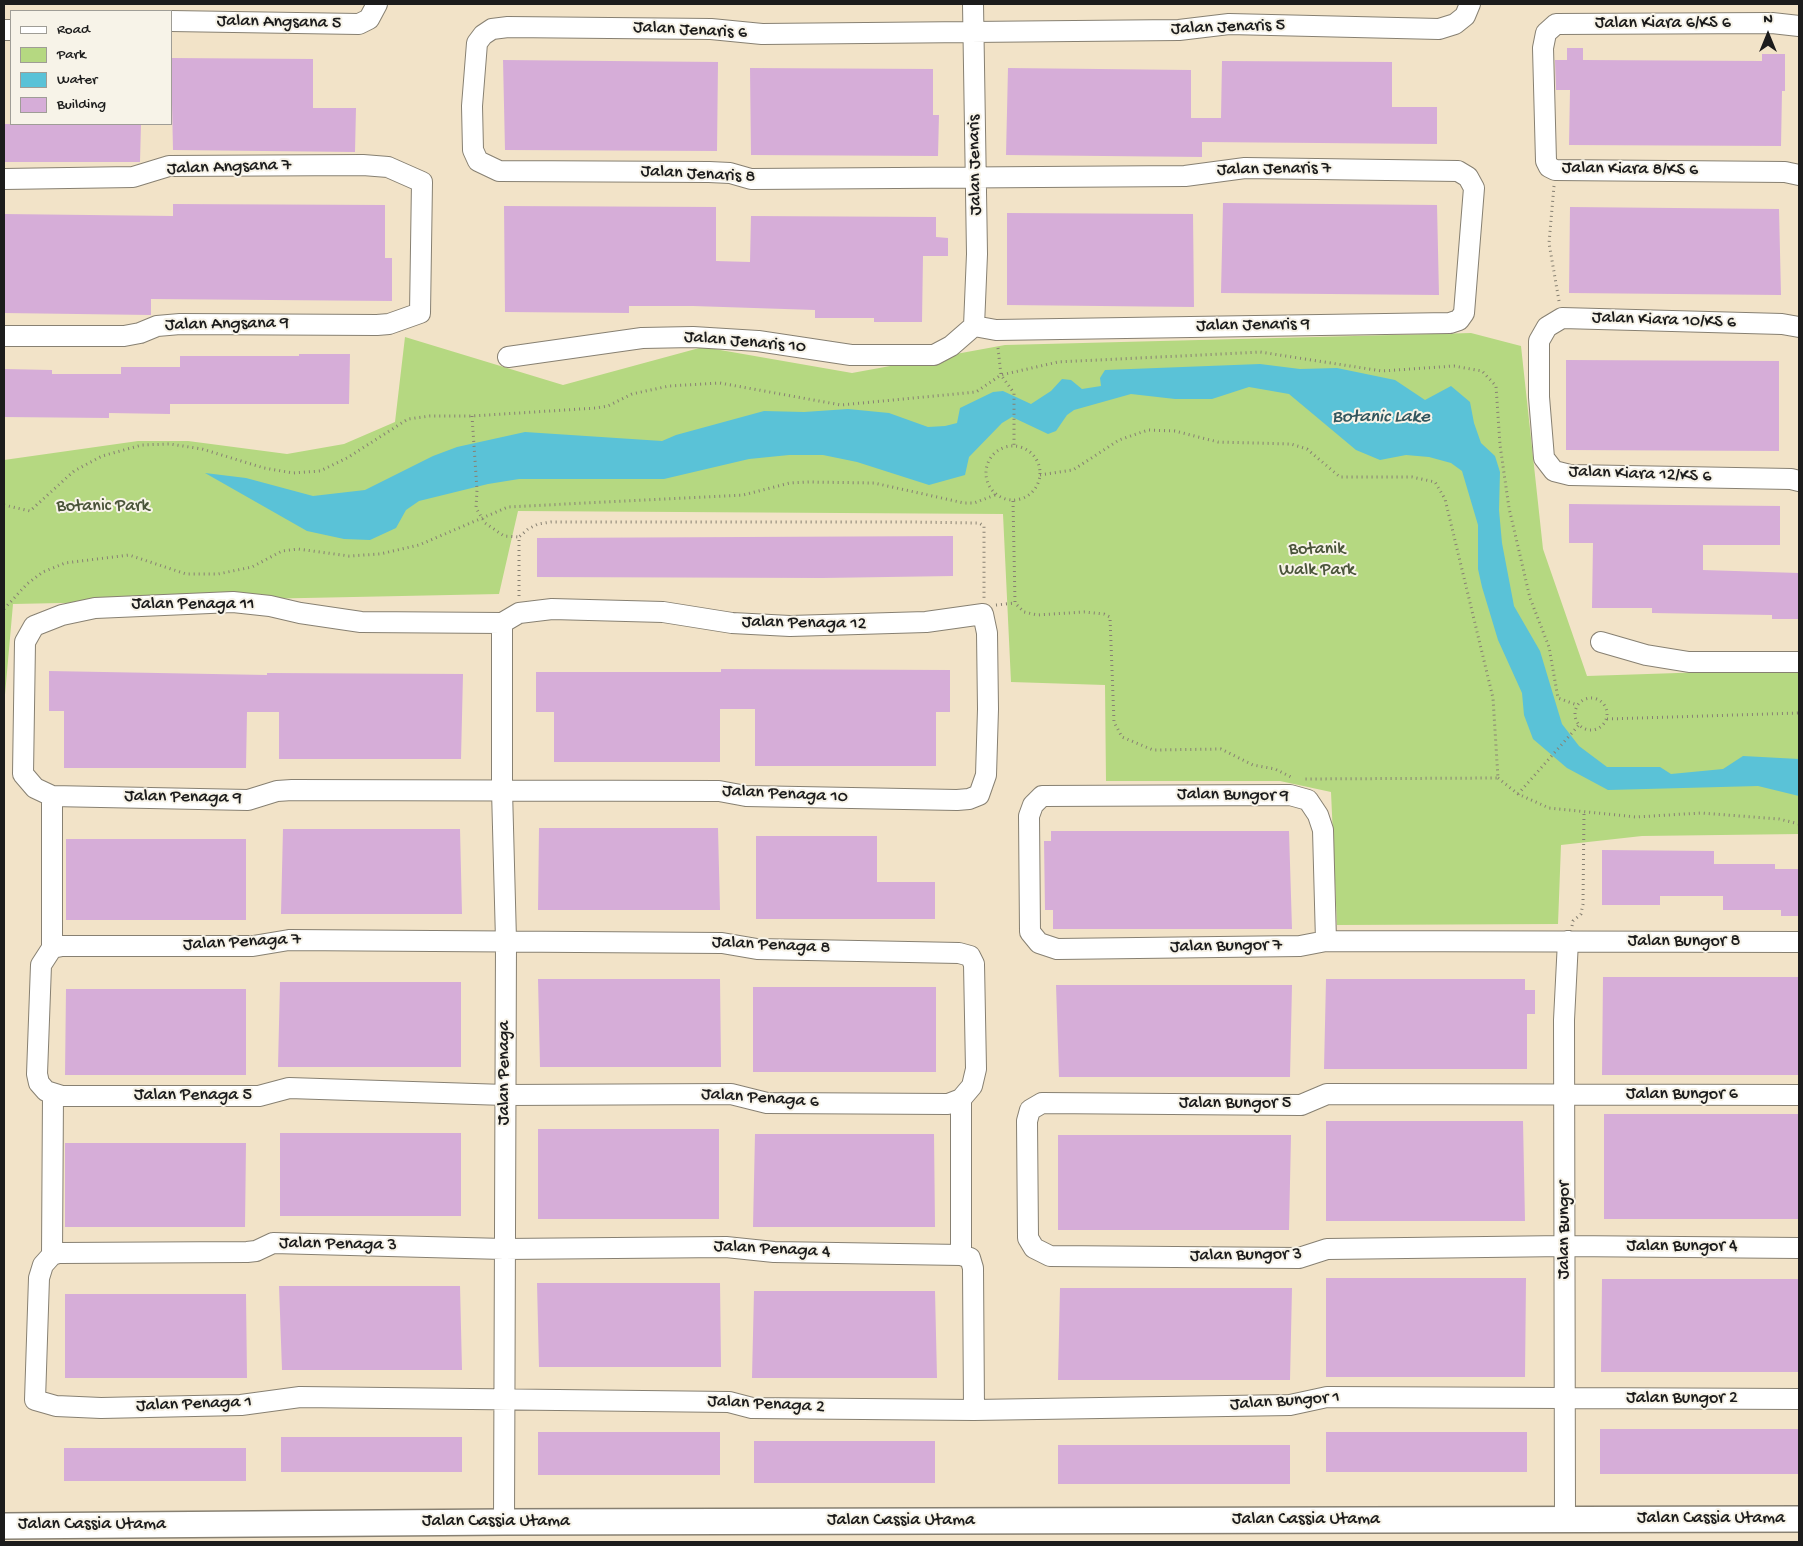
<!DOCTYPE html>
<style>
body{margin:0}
#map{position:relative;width:1803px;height:1546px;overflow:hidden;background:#f2e3c8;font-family:"Gochi Hand",sans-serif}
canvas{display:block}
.frame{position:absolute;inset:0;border:5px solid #1c1c1c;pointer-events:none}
.legend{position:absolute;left:10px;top:10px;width:162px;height:115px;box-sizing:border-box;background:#f7f3e8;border:1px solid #9f9d96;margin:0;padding:6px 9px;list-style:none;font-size:15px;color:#1c1c1c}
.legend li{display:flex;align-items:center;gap:10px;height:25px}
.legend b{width:25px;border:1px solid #9f9d96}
.north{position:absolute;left:1743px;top:10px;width:50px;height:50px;-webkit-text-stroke:4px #f7f3e8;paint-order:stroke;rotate:0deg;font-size:14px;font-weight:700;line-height:20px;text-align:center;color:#1c1c1c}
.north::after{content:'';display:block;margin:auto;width:18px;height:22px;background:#1c1c1c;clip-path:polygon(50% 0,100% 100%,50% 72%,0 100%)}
</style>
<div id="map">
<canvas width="1803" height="1546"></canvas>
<div class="frame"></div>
<ul class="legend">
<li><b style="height:6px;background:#fff"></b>Road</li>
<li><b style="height:14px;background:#b5d881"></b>Park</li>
<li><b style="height:14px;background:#5ac2d7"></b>Water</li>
<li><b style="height:14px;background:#d6add8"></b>Building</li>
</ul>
<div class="north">N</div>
</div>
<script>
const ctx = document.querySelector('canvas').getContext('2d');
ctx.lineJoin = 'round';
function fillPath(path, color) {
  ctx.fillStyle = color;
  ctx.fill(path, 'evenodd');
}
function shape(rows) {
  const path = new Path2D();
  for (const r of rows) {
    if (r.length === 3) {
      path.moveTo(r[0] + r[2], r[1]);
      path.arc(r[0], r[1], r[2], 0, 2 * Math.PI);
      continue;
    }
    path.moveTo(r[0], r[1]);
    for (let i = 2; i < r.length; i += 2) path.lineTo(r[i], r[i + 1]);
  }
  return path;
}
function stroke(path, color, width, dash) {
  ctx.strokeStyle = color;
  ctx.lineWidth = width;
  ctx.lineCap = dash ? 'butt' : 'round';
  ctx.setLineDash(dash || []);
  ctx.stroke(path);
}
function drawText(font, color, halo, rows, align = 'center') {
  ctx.font = font + ' "Gochi Hand",sans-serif';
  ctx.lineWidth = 4;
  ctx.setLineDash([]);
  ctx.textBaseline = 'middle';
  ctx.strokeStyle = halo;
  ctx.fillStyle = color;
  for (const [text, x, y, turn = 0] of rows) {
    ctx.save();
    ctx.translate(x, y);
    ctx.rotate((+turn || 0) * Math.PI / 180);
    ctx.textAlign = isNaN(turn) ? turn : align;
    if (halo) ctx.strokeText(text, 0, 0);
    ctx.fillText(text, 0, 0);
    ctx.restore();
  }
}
const green = shape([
 [1471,333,1521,346,1543,549,1587,676,1799,669,1799,834,1642,836,1561,845,1558,924,1337,925,1331,792,1280,781,1106,781,1105,685,1011,682,1003,514,518,511,499,594,13,604,4,706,4,460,138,441,188,441,287,454,344,444,395,422,405,337,563,385,703,347,852,373,1005,345]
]);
const water = shape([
 [1260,364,1300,369,1337,368,1395,380,1425,400,1451,386,1470,402,1474,423,1481,443,1495,456,1500,472,1499,510,1502,543,1514,606,1540,651,1562,724,1579,746,1607,767,1660,767,1671,774,1723,769,1743,756,1799,759,1799,796,1758,786,1608,790,1567,768,1533,739,1524,715,1522,693,1498,640,1482,587,1478,569,1478,525,1462,471,1451,463,1429,457,1406,455,1380,460,1356,450,1289,394,1249,387,1212,399,1175,399,1131,394,1074,410,1067,415,1056,431,1048,434,1012,417,1002,423,969,457,965,475,929,485,857,462,823,455,789,455,749,459,664,479,519,479,488,484,419,501,406,510,396,528,370,540,344,539,307,531,205,473,246,478,313,496,365,490,433,456,457,447,525,432,662,441,676,435,764,411,804,412,848,409,889,413,928,427,945,426,957,423,960,408,993,392,1003,391,1031,404,1051,391,1062,379,1071,380,1082,389,1101,386,1100,378,1105,370]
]);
const building = shape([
 [1567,48,1583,48,1583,60,1762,61,1762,54,1785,54,1785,91,1782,91,1781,146,1569,145,1570,90,1556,90,1555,60,1567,60],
 [171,58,313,59,313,108,356,108,355,152,173,150],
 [503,60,718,62,717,151,505,150],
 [1222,61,1392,62,1392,107,1437,107,1437,144,1202,142,1202,157,1006,155,1008,68,1191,70,1191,118,1221,118],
 [750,68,933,69,933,115,939,115,938,156,751,155],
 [4,124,141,124,140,162,4,162],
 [1223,203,1437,205,1439,295,1221,293],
 [173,204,385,205,385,258,392,258,392,301,151,299,151,315,4,313,4,214,173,216],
 [504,206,716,207,716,261,750,262,751,216,936,217,936,237,948,238,948,256,923,256,922,322,874,322,874,318,815,318,815,310,693,306,629,306,629,313,505,312],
 [1570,207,1779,209,1781,295,1569,293],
 [1007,213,1193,214,1194,307,1007,305],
 [299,354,350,354,349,404,170,404,170,414,109,413,109,418,4,417,4,369,52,370,52,374,121,374,121,367,180,367,180,356,299,356],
 [1566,360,1779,361,1779,451,1566,450],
 [1569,504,1780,506,1780,545,1703,545,1703,570,1799,573,1799,619,1772,619,1772,615,1652,613,1652,608,1592,608,1593,543,1569,543],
 [953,536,953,576,822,578,537,577,537,538],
 [721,669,950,670,950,712,936,712,936,766,755,766,755,709,720,709,720,762,554,762,554,712,536,712,536,672,721,672],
 [49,671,267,675,267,673,463,674,461,759,279,759,279,712,247,712,246,768,64,768,64,711,49,711],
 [539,828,718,828,720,910,538,910],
 [283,829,460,829,462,914,281,914],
 [1051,831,1289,831,1292,929,1053,929,1053,910,1045,910,1044,841,1051,841],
 [756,836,877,836,877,882,935,882,935,919,756,919],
 [66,839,246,839,246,920,66,920],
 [1602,850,1714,851,1714,864,1775,864,1775,869,1799,869,1799,916,1781,916,1781,910,1723,910,1723,896,1660,896,1660,905,1602,905],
 [1603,977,1799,977,1799,1075,1602,1075],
 [538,979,720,979,721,1067,540,1067],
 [1326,979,1525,979,1525,990,1535,990,1535,1014,1527,1014,1527,1069,1324,1069],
 [280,982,461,982,461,1067,278,1067],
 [1056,985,1292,985,1290,1077,1059,1077],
 [753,987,936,987,936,1072,753,1072],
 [66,989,246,989,246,1075,65,1075],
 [1604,1114,1798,1114,1799,1219,1604,1219],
 [1326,1121,1523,1121,1525,1221,1326,1221],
 [538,1129,719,1129,719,1219,538,1219],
 [280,1133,461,1133,461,1216,280,1216],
 [755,1134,934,1134,935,1227,753,1227],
 [1058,1135,1291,1135,1289,1230,1058,1230],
 [65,1143,246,1143,245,1227,65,1227],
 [1326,1278,1526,1278,1525,1377,1326,1377],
 [1602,1279,1799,1279,1799,1372,1601,1372],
 [537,1283,720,1283,721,1367,539,1367],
 [279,1286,460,1286,462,1370,282,1370],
 [1060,1288,1292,1288,1290,1380,1058,1380],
 [754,1291,935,1291,937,1378,752,1378],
 [65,1294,246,1294,247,1378,65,1378],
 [1600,1429,1799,1429,1799,1474,1600,1474],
 [538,1432,720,1432,720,1475,538,1475],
 [1326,1432,1527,1432,1527,1472,1326,1472],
 [281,1437,462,1437,462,1472,281,1472],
 [754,1441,935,1441,935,1483,754,1483],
 [1058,1445,1290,1445,1290,1484,1058,1484],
 [64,1448,246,1448,246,1481,64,1481]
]);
const path = shape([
 [1554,186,1549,243,1559,301],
 [998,348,1001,375,1014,393,1014,445],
 [472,416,477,490,476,508,485,523,504,536,519,537],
 [1013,473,27],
 [1040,475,1073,470,1119,440,1148,430,1175,431,1218,442,1291,444,1307,449,1340,477,1412,477,1435,482,1445,499,1493,698,1498,778,1302,779],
 [1013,501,1015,603,1024,612,1037,615,1084,612,1104,614,1110,617,1114,722,1122,737,1153,750,1221,749,1253,765,1275,769,1291,777],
 [4,505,30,511,74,471,102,456,142,445,170,444,202,449,264,468,293,473,320,471,347,458,408,419,430,416,472,416,596,408,608,406,632,394,669,386,720,383,841,405,976,392,1001,375,1058,362,1260,352,1382,371,1454,366,1482,371,1496,386,1500,445,1509,508,1530,598,1549,647,1558,698,1577,705],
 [519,596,519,537,528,529,538,524,551,522,910,522,979,523,984,526,984,598],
 [996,605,1015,603],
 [4,609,27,584,43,572,65,563,129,555,186,574,218,574,252,567,282,551,298,549,349,556,380,554,419,545,508,507,743,495,790,483,809,482,874,483,964,503,974,503,995,495],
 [1591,714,16],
 [1607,719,1799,713],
 [1498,778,1518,794,1549,808,1636,817,1701,813,1779,819,1799,824],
 [1518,794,1579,725],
 [1572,926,1573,921,1581,914,1583,904,1584,812]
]);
const minor = shape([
 [973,4,977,254,974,326],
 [171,21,359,24,369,19,377,4],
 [1799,26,1772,23,1556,24,1546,33,1543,48,1546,161,1549,167,1555,170,1785,172,1799,175],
 [4,30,11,30],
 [4,179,133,177,169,166,363,165,388,167,422,182,420,313,389,324,377,325,180,324,157,326,140,333,124,336,4,336],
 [974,326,996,330,1450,323,1459,320,1464,313,1474,188,1468,177,1458,171,1245,168,1185,176,751,179,730,173,709,172,499,171,478,161,473,150,472,106,477,43,483,35,492,29,508,27,711,29,762,34,1179,30,1229,24,1439,29,1455,24,1465,16,1470,4],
 [1799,327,1782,324,1562,318,1547,327,1539,341,1539,397,1544,458,1554,471,1570,475,1791,479,1799,481],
 [508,357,642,338,693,337,758,341,851,355,934,355,951,346,974,326],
 [233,602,270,606,300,613,361,622,502,623,519,613,552,609,663,612,732,623,790,626,926,622,983,614,987,633,988,709,986,775,979,795,969,799,957,800,746,796,719,791,292,790,277,791,248,800,52,796,35,788,23,774,25,642,34,626,62,615,95,608,233,602],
 [502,623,502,790,506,940,504,1522],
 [1601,642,1646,655,1689,662,1799,662],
 [289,940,722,943,757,949,959,953,970,956,974,964,976,1069,972,1086,961,1099,948,1104,767,1103,731,1094,505,1095,289,1088,259,1096,62,1096,46,1091,39,1083,37,1074,41,965,52,948,62,946,253,946,289,940],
 [1326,941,1323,830,1318,815,1308,800,1290,795,1042,796,1033,805,1029,816,1030,932,1039,943,1057,949,1300,946,1326,941,1799,942],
 [52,948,52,796],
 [1799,1095,1327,1094,1301,1105,1042,1103,1030,1110,1027,1121,1028,1238,1034,1248,1050,1256,1299,1258,1327,1249,1565,1246,1799,1248],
 [273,1243,504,1249,726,1247,774,1252,961,1255,970,1258,973,1268,974,1410,752,1408,729,1402,300,1397,241,1405,101,1408,56,1406,35,1400,39,1278,43,1265,52,1255,59,1253,247,1252,256,1251,273,1243],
 [52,1255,53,1094],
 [961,1255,961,1099],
 [974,1410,1290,1405,1327,1397,1799,1399],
 [1565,1520,1564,1020,1568,941]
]);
const tertiary = shape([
 [4,1526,504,1522,1799,1519]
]);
const streetNames = [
 ["Jalan Angsana 5",279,23,1],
 ["Jalan Kiara 6/KS 6",1663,24],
 ["Jalan Jenaris 5",1228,28,-2],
 ["Jalan Jenaris 6",690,31,3],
 ["Jalan Jenaris",976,165,-91],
 ["Jalan Angsana 7",229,168,-2],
 ["Jalan Jenaris 7",1274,170,-1],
 ["Jalan Kiara 8/KS 6",1630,170,1],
 ["Jalan Jenaris 8",698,175,3],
 ["Jalan Kiara 10/KS 6",1664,321,2],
 ["Jalan Angsana 9",227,325,-1],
 ["Jalan Jenaris 9",1253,326,-1],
 ["Jalan Jenaris 10",745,343,5],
 ["Jalan Kiara 12/KS 6",1640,475,2],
 ["Jalan Penaga 11",193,605],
 ["Jalan Penaga 12",804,624,1],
 ["Jalan Penaga 10",785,795,3],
 ["Jalan Bungor 9",1233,796,1],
 ["Jalan Penaga 9",183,798,1],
 ["Jalan Bungor 8",1684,942],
 ["Jalan Penaga 7",242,943,-3],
 ["Jalan Penaga 8",771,946,3],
 ["Jalan Bungor 7",1226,947,-1],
 ["Jalan Penaga",505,1073,-90],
 ["Jalan Bungor 6",1682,1095],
 ["Jalan Penaga 5",193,1096],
 ["Jalan Penaga 6",760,1099,4],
 ["Jalan Bungor 5",1235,1104],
 ["Jalan Bungor",1565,1230,-90],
 ["Jalan Penaga 3",338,1245,1],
 ["Jalan Bungor 4",1682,1247],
 ["Jalan Penaga 4",772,1250,3],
 ["Jalan Bungor 3",1246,1256,-1],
 ["Jalan Bungor 2",1682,1399],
 ["Jalan Bungor 1",1285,1402,-4],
 ["Jalan Penaga 1",194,1405,-2],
 ["Jalan Penaga 2",766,1405,3],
 ["Jalan Cassia Utama",1711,1519],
 ["Jalan Cassia Utama",1306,1520],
 ["Jalan Cassia Utama",901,1521],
 ["Jalan Cassia Utama",496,1522],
 ["Jalan Cassia Utama",92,1525]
];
const parkNames = [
 ["Botanic Park",103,507],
 ["Botanik",1317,550],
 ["Walk Park",1317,571]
];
const waterNames = [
 ["Botanic Lake",1381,418]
];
fillPath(green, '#b5d881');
fillPath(water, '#5ac2d7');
fillPath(building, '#d6add8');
stroke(minor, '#878072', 22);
stroke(tertiary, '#878072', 28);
stroke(path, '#878072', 3, [1, 4]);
stroke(minor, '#fff', 20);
stroke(tertiary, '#fff', 25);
drawText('18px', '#1c1c1c', '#f7f3e8', streetNames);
drawText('18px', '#4a543a', '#f7f3e8', parkNames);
drawText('italic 19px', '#32565d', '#f7f3e8', waterNames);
</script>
